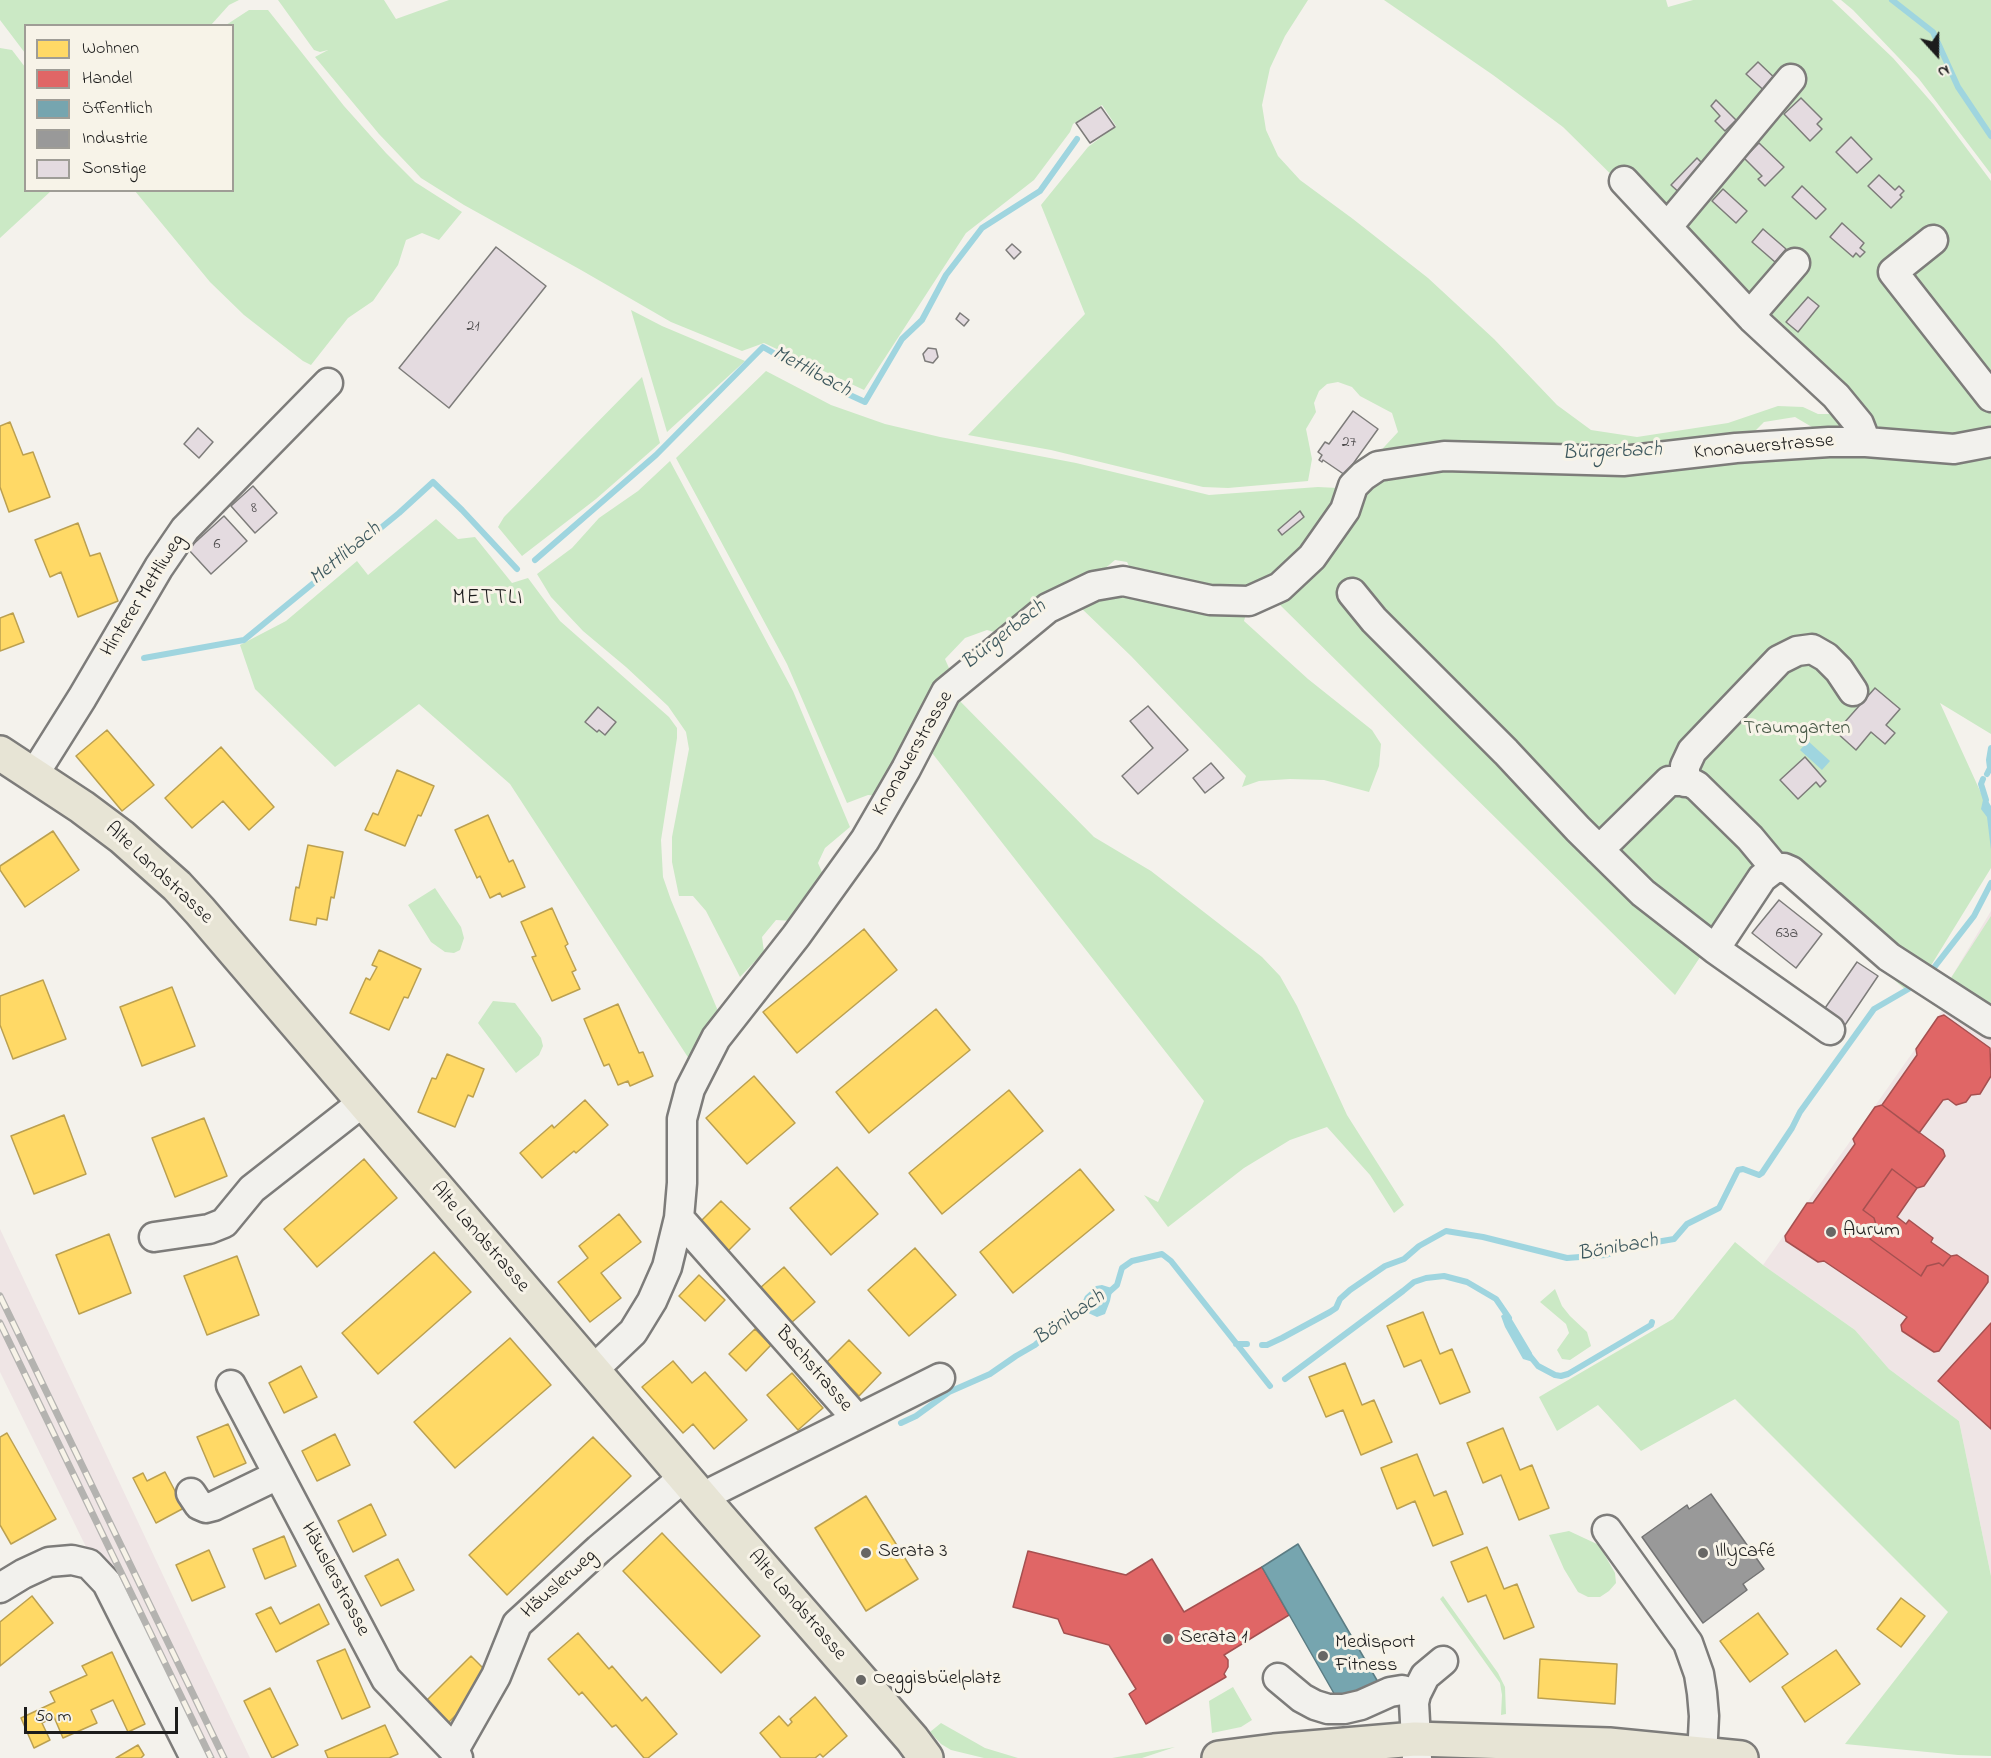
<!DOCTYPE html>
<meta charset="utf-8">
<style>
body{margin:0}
#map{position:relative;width:1991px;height:1758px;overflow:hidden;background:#f4f2ec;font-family:"Indie Flower",sans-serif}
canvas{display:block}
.legend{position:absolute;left:24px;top:24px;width:210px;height:168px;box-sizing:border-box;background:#f7f3e8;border:2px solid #9f9d96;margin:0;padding:8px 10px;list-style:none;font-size:18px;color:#1c1c1c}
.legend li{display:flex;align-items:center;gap:12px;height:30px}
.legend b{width:30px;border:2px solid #9f9d96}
.north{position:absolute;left:1907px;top:24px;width:60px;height:60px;-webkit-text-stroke:4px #f7f3e8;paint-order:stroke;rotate:159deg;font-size:16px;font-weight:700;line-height:24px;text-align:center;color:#1c1c1c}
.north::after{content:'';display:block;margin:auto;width:21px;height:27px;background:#1c1c1c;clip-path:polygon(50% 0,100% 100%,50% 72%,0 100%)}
.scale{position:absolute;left:24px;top:1707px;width:154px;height:27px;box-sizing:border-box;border:3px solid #1c1c1c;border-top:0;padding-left:8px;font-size:18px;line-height:21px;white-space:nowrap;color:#1c1c1c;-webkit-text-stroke:4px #f7f3e8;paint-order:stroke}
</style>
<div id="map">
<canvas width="1991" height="1758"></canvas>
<ul class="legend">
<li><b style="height:16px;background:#ffd966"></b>Wohnen</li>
<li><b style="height:16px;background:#e06666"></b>Handel</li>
<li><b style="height:16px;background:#76a5af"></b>Öffentlich</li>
<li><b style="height:16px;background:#999"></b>Industrie</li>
<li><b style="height:16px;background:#e4dbe0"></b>Sonstige</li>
</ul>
<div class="north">N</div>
<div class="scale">50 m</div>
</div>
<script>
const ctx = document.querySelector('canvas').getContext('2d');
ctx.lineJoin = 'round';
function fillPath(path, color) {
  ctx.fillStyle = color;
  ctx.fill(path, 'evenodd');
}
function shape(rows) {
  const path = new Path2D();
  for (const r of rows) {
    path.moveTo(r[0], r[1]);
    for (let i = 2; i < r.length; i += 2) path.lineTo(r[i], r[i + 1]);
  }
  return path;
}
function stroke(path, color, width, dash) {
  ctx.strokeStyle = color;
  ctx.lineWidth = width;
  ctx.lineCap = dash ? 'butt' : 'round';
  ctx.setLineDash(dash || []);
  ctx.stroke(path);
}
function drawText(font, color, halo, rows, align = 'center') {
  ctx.font = font + ' "Indie Flower",sans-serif';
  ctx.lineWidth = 6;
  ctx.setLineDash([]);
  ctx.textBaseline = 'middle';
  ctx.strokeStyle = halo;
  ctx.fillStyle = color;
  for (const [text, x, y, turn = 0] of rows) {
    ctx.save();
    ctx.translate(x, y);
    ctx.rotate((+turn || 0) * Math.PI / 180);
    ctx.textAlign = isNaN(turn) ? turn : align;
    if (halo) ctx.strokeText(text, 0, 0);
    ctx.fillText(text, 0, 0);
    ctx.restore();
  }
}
const built = shape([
 [1991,911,1991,1576,1959,1421,1889,1369,1855,1330,1763,1265,1958,988,1949,981],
 [0,1229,203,1660,250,1758,203,1758,90,1555,0,1372]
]);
const green = shape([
 [0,0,239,0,229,5,211,25,26,26,25,53,0,20],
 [278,0,384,0,396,19,449,0,1308,0,1285,36,1270,68,1262,105,1266,130,1278,156,1300,180,1353,219,1428,278,1494,339,1557,405,1591,430,1637,437,1728,423,1778,406,1803,407,1818,414,1842,414,1848,430,1817,430,1795,417,1764,422,1750,436,1664,448,1373,459,1398,432,1392,413,1360,396,1352,387,1338,382,1327,384,1319,391,1314,403,1316,412,1306,429,1312,459,1308,481,1228,488,1203,487,1051,450,968,435,1085,314,1041,205,1088,147,1116,126,1102,105,1073,124,1070,132,1034,180,966,233,864,390,764,343,742,351,671,322,581,270,464,205,421,178,379,134,315,57,328,50,320,52,314,50],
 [1384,0,1666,0,1668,7,1693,0,1832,0,1893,58,1934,105,1991,181,1991,734,1940,703,1991,815,1991,868,1927,972,1918,976,1907,991,1761,865,1675,995,1277,602,1306,584,1358,489,1385,471,1866,447,1637,200,1563,127,1493,75],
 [1841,0,1991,0,1991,174,1919,79,1853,10],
 [249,10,268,10,344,106,386,153,415,182,462,212,439,240,422,233,406,240,398,265,373,301,348,318,311,365,303,361,244,315,210,282,135,191,232,190,232,26,226,25],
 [0,48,12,50,25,67,26,190,51,191,0,238],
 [631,310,662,326,745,361,667,432],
 [766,371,831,405,885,424,940,437,1076,463,1209,495,1318,487,1338,488,1343,494,1298,562,1242,593,1133,574,1127,562,1115,560,1096,576,1001,634,987,630,965,638,945,659,952,675,881,796,868,795,847,803,787,664,676,458],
 [642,377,660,443,596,499,522,556,498,527,504,517],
 [670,461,793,691,850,827,825,848,818,863,824,877,793,921,776,920,762,937,764,952,740,977,706,911,693,896,679,896,672,862,672,837,689,749,686,732,668,706,626,667,583,631,551,597,537,574,572,548,599,518,638,491],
 [436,519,458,539,475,537,512,583,528,578,560,621,669,717,677,728,677,738,661,840,663,877,671,900,721,1018,693,1065,510,784,419,704,335,767,255,689,240,645,286,621,357,561,368,575],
 [1107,592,1249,604,1244,621,1308,679,1372,730,1381,744,1379,766,1369,792,1324,780,1290,779,1259,781,1242,787,1246,776,1131,656,1079,606],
 [953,694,1094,837,1151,871,1262,957,1280,976,1297,1006,1347,1115,1404,1205,1394,1213,1370,1175,1327,1127,1290,1140,1244,1168,1168,1227,1144,1195,1158,1202,1204,1101,925,744],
 [435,888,461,927,464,938,460,950,454,953,445,952,431,942,408,905],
 [1991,916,1991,1009,1949,981],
 [493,1001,515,1003,541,1038,543,1046,539,1055,516,1073,478,1023],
 [1735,1242,1763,1265,1855,1330,1889,1369,1959,1421,1991,1576,1991,1756,1958,1755,1845,1744,1948,1612,1735,1399,1641,1451,1598,1405,1557,1431,1539,1397,1673,1319],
 [1555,1289,1562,1306,1570,1316,1587,1332,1591,1346,1570,1360,1562,1359,1557,1350,1569,1333,1566,1324,1540,1302],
 [1569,1531,1599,1545,1615,1573,1616,1583,1609,1591,1600,1597,1588,1597,1578,1592,1564,1569,1549,1535],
 [1443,1596,1498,1673,1505,1687,1506,1714,1501,1715,1502,1695,1500,1683,1440,1599],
 [1233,1687,1252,1720,1241,1727,1212,1733,1209,1701],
 [941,1723,985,1748,1018,1758,984,1758,951,1750,941,1744,930,1732],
 [1175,1747,1142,1758,1112,1758]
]);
const water = shape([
 [1808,741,1830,761,1822,770,1800,750],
 [1983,800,1988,801,1991,806,1991,850,1987,817,1981,809],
 [1102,1285,1115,1289,1112,1291,1110,1301,1105,1314,1097,1317,1086,1312,1079,1314,1078,1312,1085,1296,1096,1286],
 [1507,1311,1532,1353,1533,1362,1523,1359,1505,1327,1501,1316]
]);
const homes = shape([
 [10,422,23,455,33,452,50,497,9,512,0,487,0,426,10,422],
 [78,523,90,556,100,553,118,601,78,617,61,572,50,577,35,540,78,523],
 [13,613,24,642,0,651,0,618,13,613],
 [107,730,154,785,122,811,76,756,107,730],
 [221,747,274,807,249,830,223,801,192,828,165,798,221,747],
 [397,770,434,786,421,816,418,815,405,846,365,830,373,813,378,815,397,770],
 [488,815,509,862,513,860,525,887,502,897,500,893,490,898,480,876,477,878,455,830,488,815],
 [53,831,79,870,25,907,0,870,0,866,53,831],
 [308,845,343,852,334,898,331,897,327,920,317,918,316,925,290,920,296,887,299,888,308,845],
 [552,908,568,944,565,946,576,970,572,972,580,989,552,1001,532,957,536,956,521,922,552,908],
 [864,929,897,970,797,1053,763,1012,864,929],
 [379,950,421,969,408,998,404,997,389,1030,350,1013,366,978,370,980,377,967,372,965,379,950],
 [43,980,66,1039,13,1059,0,1025,0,996,43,980],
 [172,987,195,1046,142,1066,120,1007,172,987],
 [618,1004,639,1053,643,1052,653,1076,630,1086,628,1081,618,1085,609,1064,604,1066,584,1019,618,1004],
 [936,1009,970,1050,869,1133,836,1092,936,1009],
 [447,1054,484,1069,473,1097,468,1095,455,1127,418,1112,432,1078,436,1079,447,1054],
 [754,1076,795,1123,747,1164,706,1118,754,1076],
 [1009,1090,1043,1131,942,1214,909,1173,1009,1090],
 [585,1100,608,1125,576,1153,574,1151,542,1178,520,1153,552,1125,554,1128,585,1100],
 [64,1115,86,1174,34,1194,11,1136,64,1115],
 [204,1118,227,1176,175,1197,152,1138,204,1118],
 [364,1159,397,1198,317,1267,284,1229,364,1159],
 [837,1167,878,1214,831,1255,790,1208,837,1167],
 [1080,1169,1114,1210,1013,1293,980,1252,1080,1169],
 [721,1201,750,1229,728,1251,699,1223,721,1201],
 [619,1214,641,1242,601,1273,621,1298,590,1322,558,1282,588,1258,579,1246,619,1214],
 [109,1234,131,1293,79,1314,56,1255,109,1234],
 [915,1248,956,1295,909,1336,868,1290,915,1248],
 [434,1252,471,1292,378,1374,342,1333,434,1252],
 [237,1256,259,1315,207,1335,184,1276,237,1256],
 [784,1267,815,1302,791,1323,760,1288,784,1267],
 [699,1275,725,1300,705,1321,679,1296,699,1275],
 [1423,1312,1440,1354,1452,1349,1470,1392,1440,1404,1421,1360,1404,1367,1387,1326,1423,1312],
 [755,1329,771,1345,746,1371,729,1354,755,1329],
 [510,1338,551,1385,455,1468,414,1422,510,1338],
 [849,1340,881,1373,859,1396,826,1363,849,1340],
 [673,1361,692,1383,705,1372,747,1420,714,1449,693,1424,683,1433,642,1387,673,1361],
 [1345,1363,1362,1405,1374,1400,1392,1442,1361,1455,1343,1410,1326,1417,1309,1377,1345,1363],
 [301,1366,317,1397,284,1413,269,1383,301,1366],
 [792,1373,823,1408,798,1430,767,1395,792,1373],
 [228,1424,246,1463,214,1477,197,1437,228,1424],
 [1503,1428,1520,1470,1532,1465,1549,1508,1519,1520,1501,1475,1483,1483,1467,1443,1503,1428],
 [7,1433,56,1519,11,1544,0,1525,0,1437,7,1433],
 [335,1434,350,1465,317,1481,302,1451,335,1434],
 [593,1437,631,1476,507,1595,469,1555,593,1437],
 [1417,1454,1434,1496,1446,1491,1463,1534,1433,1546,1415,1501,1397,1509,1381,1468,1417,1454],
 [165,1472,184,1508,156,1523,133,1478,143,1473,147,1481,165,1472],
 [866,1496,918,1579,866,1611,815,1528,866,1496],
 [371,1504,386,1535,353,1552,338,1521,371,1504],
 [662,1533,760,1636,721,1673,623,1571,662,1533],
 [284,1536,296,1566,265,1579,253,1549,284,1536],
 [1487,1547,1504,1589,1517,1584,1534,1627,1504,1639,1486,1595,1468,1602,1451,1562,1487,1547],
 [209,1550,225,1587,192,1601,176,1565,209,1550],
 [398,1559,414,1590,381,1606,365,1576,398,1559],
 [32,1596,53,1623,0,1666,0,1622,32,1596],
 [1901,1598,1925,1616,1901,1647,1877,1629,1901,1598],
 [319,1604,329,1624,276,1652,256,1614,271,1607,280,1624,319,1604],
 [1758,1613,1788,1654,1750,1682,1720,1641,1758,1613],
 [578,1633,609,1669,612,1666,642,1701,646,1697,677,1734,648,1758,644,1758,616,1725,612,1727,582,1692,579,1695,548,1659,578,1633],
 [345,1649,370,1707,342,1719,317,1661,345,1649],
 [1836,1650,1860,1684,1805,1722,1782,1687,1836,1650],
 [112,1652,145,1724,128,1732,113,1700,91,1710,97,1723,63,1738,54,1717,42,1723,50,1740,34,1748,21,1718,55,1702,50,1692,87,1675,82,1666,112,1652],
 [471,1656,493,1678,443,1728,421,1706,471,1656],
 [1540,1659,1617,1664,1615,1704,1538,1698,1540,1659],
 [270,1688,298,1745,272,1758,244,1701,270,1688],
 [815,1697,847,1736,823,1757,820,1754,815,1758,781,1758,760,1733,779,1716,788,1726,792,1722,790,1719,815,1697],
 [385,1725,398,1754,389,1758,328,1758,325,1751,385,1725],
 [138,1745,144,1755,141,1758,116,1758,138,1745]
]);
const shops = shape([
 [1944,1015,1990,1048,1991,1076,1980,1094,1971,1095,1966,1102,1956,1105,1948,1099,1943,1100,1919,1133,1882,1105,1917,1055,1916,1049,1938,1017,1944,1015],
 [1882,1105,1943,1150,1945,1156,1924,1186,1917,1188,1892,1169,1863,1210,1874,1218,1877,1228,1870,1239,1921,1276,1927,1266,1939,1263,1943,1266,1951,1256,1957,1255,1988,1276,1988,1282,1939,1351,1934,1352,1902,1331,1901,1325,1907,1317,1824,1261,1818,1262,1786,1241,1785,1236,1807,1203,1813,1203,1855,1144,1853,1139,1875,1107,1882,1105],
 [1892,1169,1917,1188,1897,1217,1906,1224,1909,1220,1933,1238,1931,1242,1951,1256,1943,1266,1939,1263,1927,1266,1921,1276,1870,1239,1877,1228,1874,1218,1863,1210,1892,1169],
 [1991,1323,1991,1429,1938,1381,1991,1323],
 [1028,1551,1126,1575,1152,1559,1184,1612,1262,1567,1289,1615,1224,1655,1228,1660,1228,1667,1224,1674,1226,1677,1146,1724,1129,1694,1136,1689,1109,1645,1064,1633,1058,1619,1013,1607,1028,1551]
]);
const public = shape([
 [1298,1544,1378,1682,1340,1704,1262,1567,1298,1544]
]);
const industry = shape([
 [1711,1494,1764,1569,1743,1584,1747,1590,1703,1623,1642,1537,1687,1505,1689,1509,1711,1494]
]);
const stream = shape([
 [1892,0,1933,32,1958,87,1991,136],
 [535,560,656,455,763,347,839,390,865,402,902,339,922,320,946,275,982,228,1040,191,1077,139],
 [144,658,244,640,399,513,433,482,462,510,517,569],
 [1987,774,1990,768,1989,760,1991,748],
 [1983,779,1981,784,1986,800],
 [1929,974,1974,916,1991,883],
 [1108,1293,1117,1285,1122,1268,1132,1261,1162,1254,1171,1261,1270,1386],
 [1236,1344,1247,1344],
 [1262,1345,1267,1345,1282,1338,1330,1312,1336,1308,1340,1299,1350,1290,1385,1266,1404,1259,1419,1246,1446,1231,1483,1237,1567,1258,1606,1255,1627,1247,1674,1239,1687,1224,1719,1208,1738,1170,1743,1169,1759,1175,1762,1173,1792,1128,1800,1112,1874,1009,1917,984],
 [1530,1356,1538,1366,1555,1375,1561,1376,1568,1374,1651,1325,1652,1322],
 [1285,1379,1403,1291,1414,1282,1426,1278,1444,1276,1467,1282,1496,1299,1509,1318],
 [901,1423,916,1416,949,1392,990,1374,1016,1356,1035,1345,1059,1324,1085,1309]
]);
const building = shape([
 [1758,62,1781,84,1770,96,1746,74,1758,62],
 [1801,98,1822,119,1817,124,1822,129,1810,141,1784,114,1801,98],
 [1716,100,1736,120,1725,131,1715,121,1720,116,1711,106,1716,100],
 [1101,107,1115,127,1090,143,1076,123,1101,107],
 [1851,137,1872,159,1857,173,1836,152,1851,137],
 [1759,143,1784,167,1765,186,1758,179,1762,176,1744,158,1759,143],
 [1697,158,1708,169,1683,196,1671,185,1697,158],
 [1879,175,1895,190,1899,186,1904,191,1900,195,1902,197,1891,208,1868,186,1879,175],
 [1802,186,1826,209,1816,219,1792,197,1802,186],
 [1723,189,1747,211,1736,223,1712,201,1723,189],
 [1842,223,1864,243,1860,248,1865,252,1860,257,1856,253,1853,257,1830,237,1842,223],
 [1763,229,1786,249,1775,262,1752,242,1763,229],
 [1012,244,1021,252,1014,259,1006,250,1012,244],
 [496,247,546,286,449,408,399,368,496,247],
 [1808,297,1819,306,1798,332,1786,322,1808,297],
 [960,313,969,320,964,326,956,319,960,313],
 [928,348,936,349,938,357,933,363,925,361,923,354,928,348],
 [1353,411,1378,429,1345,475,1323,460,1322,462,1319,460,1322,455,1318,452,1325,442,1329,444,1353,411],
 [198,428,213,442,199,458,184,444,198,428],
 [253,486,277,513,255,533,231,506,253,486],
 [1300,511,1304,517,1282,535,1278,530,1300,511],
 [224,516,247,541,211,574,188,549,224,516],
 [1875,688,1900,709,1886,725,1895,733,1885,744,1871,732,1856,750,1836,732,1875,688],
 [1148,706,1188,750,1138,794,1122,776,1153,748,1130,721,1148,706],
 [598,707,616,722,605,735,599,730,597,732,585,722,598,707],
 [1805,757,1826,781,1820,787,1816,782,1798,799,1780,780,1805,757],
 [1211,763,1224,778,1205,793,1193,778,1211,763],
 [1779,900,1822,934,1796,968,1752,933,1779,900],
 [1857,962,1878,976,1845,1025,1823,1011,1857,962]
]);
const minor = shape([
 [1624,181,1753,319,1836,396,1859,424,1866,442],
 [1668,226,1791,79],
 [1933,240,1893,272,1991,397],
 [1753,319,1757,307,1795,263],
 [1352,593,1374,620,1506,752,1578,829,1643,893,1715,949,1830,1030],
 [33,776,82,698,159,567,185,529,328,383],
 [1685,782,1685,766,1692,751,1779,660,1797,651,1812,649,1826,657,1839,670,1853,691],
 [1599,850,1669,781,1688,781,1697,786,1750,838,1775,868],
 [1715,949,1762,878,1775,868,1784,868,1791,871,1889,957,1991,1023],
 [679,1218,857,1419],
 [154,1237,209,1229,224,1223,252,1189,363,1102],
 [592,1371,633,1332,652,1301,667,1267,679,1218,682,1183,682,1119,690,1089,716,1038,796,936,865,840,906,769,946,692,1048,608,1094,586,1123,581,1210,600,1249,601,1280,587,1312,557,1345,510,1353,486,1363,476,1378,466,1444,456,1623,461,1736,448,1829,442,1866,442,1954,449,1991,442],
 [231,1385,386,1679,454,1750,458,1758],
 [191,1493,199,1505,206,1508,214,1506,278,1475],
 [703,1499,716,1490,940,1378],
 [1607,1530,1688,1643,1699,1674,1702,1693,1704,1716,1702,1758],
 [0,1588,23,1574,49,1562,72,1560,89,1564,107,1583,195,1758],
 [1278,1678,1302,1698,1315,1705,1328,1709,1344,1709,1361,1705,1390,1692,1402,1690,1416,1694],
 [454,1750,496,1676,517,1624,599,1549,684,1477],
 [1417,1758,1414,1703,1416,1694,1425,1676,1443,1661]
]);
const major = shape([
 [0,753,82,807,122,837,177,886,200,911,709,1506,912,1739,926,1758],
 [1219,1758,1274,1751,1415,1739,1609,1745,1741,1758]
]);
const rail = shape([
 [0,1296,224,1758],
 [0,1323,211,1758]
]);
const markers = [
 [1831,1232,6,"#686765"],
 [866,1553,6,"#686765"],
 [1703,1553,6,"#686765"],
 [1168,1639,6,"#686765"],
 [1323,1656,6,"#686765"],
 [861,1680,6,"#686765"]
];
const numberNames = [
 ["21",473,327],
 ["27",1349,443],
 ["8",254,509],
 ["6",217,545],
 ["63a",1787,934]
];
const streetNames = [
 ["Knonauerstrasse",1764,448,-5],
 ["Hinterer Mettliweg",144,596,-58],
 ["Knonauerstrasse",914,754,-60],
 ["Alte Landstrasse",158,874,43],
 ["Alte Landstrasse",479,1238,49],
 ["Bachstrasse",813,1370,49],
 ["Häuslerstrasse",334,1580,62],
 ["Häuslerweg",560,1585,-42],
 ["Alte Landstrasse",796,1606,49]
];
const parkNames = [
 ["Traumgarten",1797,730]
];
const poiNames = [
 ["Aurum",1843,1232],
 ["Serata 3",878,1553],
 ["Illycafé",1715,1553],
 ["Serata 1",1180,1639],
 ["Medisport",1335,1644],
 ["Fitness",1335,1667],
 ["Oeggisbüelplatz",873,1680]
];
const waterNames = [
 ["Mettlibach",811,373,28],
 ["Bürgerbach",1612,453,-2],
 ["Mettlibach",346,555,-40],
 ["Bürgerbach",1005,636,-38],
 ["Bönibach",1618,1249,-10],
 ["Bönibach",1070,1319,-35]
];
const neighbourhoodNames = [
 ["METTLI",488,600]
];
fillPath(built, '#efe5e5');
fillPath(green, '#cbe9c5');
fillPath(water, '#9fd5df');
fillPath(homes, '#ffd966');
stroke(homes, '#bba050', 1.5);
fillPath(shops, '#e06666');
stroke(shops, '#a55050', 1.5);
fillPath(public, '#76a5af');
stroke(public, '#5b7c83', 1.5);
fillPath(industry, '#999');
stroke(industry, '#747474', 1.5);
stroke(stream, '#9fd5df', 6);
fillPath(building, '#e4dbe0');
stroke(building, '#7d7c7a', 1.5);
stroke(minor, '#7d7c7a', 33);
stroke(major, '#7d7c7a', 38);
stroke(minor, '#f2f1ed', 28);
stroke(major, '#e7e4d5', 33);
stroke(rail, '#b4b3b0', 7);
stroke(rail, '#f7f3e8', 4.5, [14]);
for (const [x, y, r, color] of markers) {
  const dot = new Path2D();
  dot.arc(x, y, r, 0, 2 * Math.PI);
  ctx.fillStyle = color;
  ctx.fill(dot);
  stroke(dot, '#f7f3e8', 2);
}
drawText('16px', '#4e4c4d', null, numberNames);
drawText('20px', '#1c1c1c', '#f7f3e8', streetNames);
drawText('20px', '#465745', '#f7f3e8', parkNames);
drawText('20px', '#1c1c1c', '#f7f3e8', poiNames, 'left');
drawText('italic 21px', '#3d585e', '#f7f3e8', waterNames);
ctx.letterSpacing = '1.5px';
drawText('21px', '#1c1c1c', '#f7f3e8', neighbourhoodNames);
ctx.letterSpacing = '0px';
</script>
